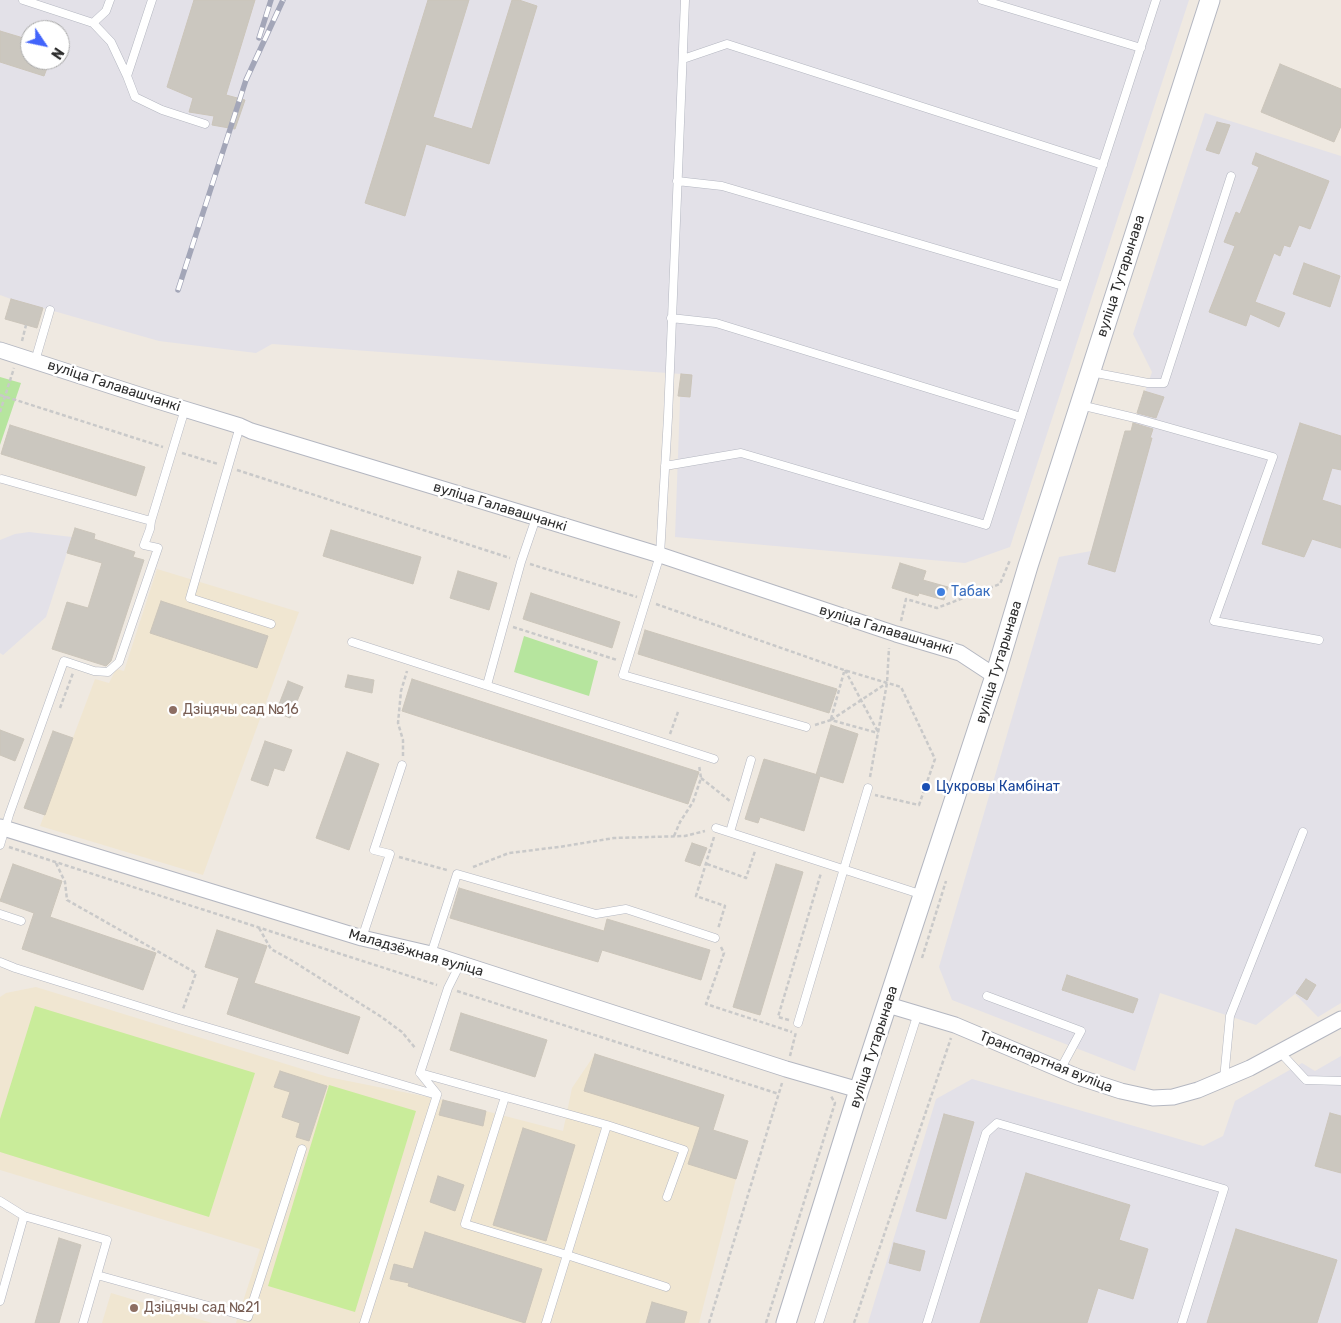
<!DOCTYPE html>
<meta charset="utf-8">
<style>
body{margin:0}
#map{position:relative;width:1341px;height:1323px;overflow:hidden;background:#efe9e1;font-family:Rubik,sans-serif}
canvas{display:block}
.north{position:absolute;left:20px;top:20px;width:50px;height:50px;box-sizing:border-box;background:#fff;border:1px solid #ababab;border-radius:50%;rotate:124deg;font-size:14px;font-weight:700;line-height:20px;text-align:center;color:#2e2e2e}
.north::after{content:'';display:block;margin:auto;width:18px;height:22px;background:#4264fb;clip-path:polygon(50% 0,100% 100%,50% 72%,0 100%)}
</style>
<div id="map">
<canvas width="1341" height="1323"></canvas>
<div class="north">N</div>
</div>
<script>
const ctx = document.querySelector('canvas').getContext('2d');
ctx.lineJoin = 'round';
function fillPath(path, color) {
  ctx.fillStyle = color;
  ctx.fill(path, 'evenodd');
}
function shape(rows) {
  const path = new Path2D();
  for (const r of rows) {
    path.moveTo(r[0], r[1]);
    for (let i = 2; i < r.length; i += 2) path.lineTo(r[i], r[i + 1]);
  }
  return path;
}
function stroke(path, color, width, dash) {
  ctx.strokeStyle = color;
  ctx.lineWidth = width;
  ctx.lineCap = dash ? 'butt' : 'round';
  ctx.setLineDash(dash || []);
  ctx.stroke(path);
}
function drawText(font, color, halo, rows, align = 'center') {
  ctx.font = font + ' Rubik,sans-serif';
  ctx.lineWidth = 5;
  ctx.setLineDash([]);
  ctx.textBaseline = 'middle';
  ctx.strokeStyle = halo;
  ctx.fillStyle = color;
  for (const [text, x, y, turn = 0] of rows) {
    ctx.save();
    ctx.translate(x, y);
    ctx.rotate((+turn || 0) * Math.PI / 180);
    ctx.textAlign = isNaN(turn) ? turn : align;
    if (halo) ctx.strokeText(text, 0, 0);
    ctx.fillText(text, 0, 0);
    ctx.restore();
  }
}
const industrial = shape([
 [0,0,1189,0,1010,547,965,563,675,537,681,374,272,344,256,353,159,341,43,308,37,328,5,319,11,299,0,295],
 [30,30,60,30,60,60,30,60],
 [1205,113,1341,156,1341,1003,1318,1017,1295,994,1256,1025,1160,993,1135,1071,952,1000,939,967,1059,557,1091,551,1125,431,1131,431,1152,372,1133,334],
 [29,532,72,537,46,617,3,655,0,653,0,540,15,534],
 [1341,1056,1341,1323,868,1323,936,1099,972,1079,1203,1146,1223,1136,1235,1101,1302,1063,1315,1071]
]);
const education = shape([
 [157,569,299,612,203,875,40,826,95,679,109,683,116,669,124,671],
 [36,987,328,1077,443,1100,563,1131,572,1088,595,1054,724,1095,713,1130,748,1141,736,1179,699,1323,236,1323,260,1249,0,1170,0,997,6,993],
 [111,1293,212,1323,102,1323]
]);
const green = shape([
 [0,377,21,383,0,445],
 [524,636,598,661,589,696,514,672]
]);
const pitch = shape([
 [35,1006,255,1073,209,1217,0,1152,0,1119],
 [329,1085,416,1111,355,1312,268,1286]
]);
const building = shape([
 [194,0,255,0,226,95,245,100,235,129,212,125,214,116,189,112,193,98,167,87,194,0],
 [428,0,469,0,433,117,472,129,512,0,519,0,537,6,489,164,426,144,405,216,365,203,428,0],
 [0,31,30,40,30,60,50,60,44,76,0,62,0,31],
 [1280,64,1341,89,1341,126,1334,142,1261,112,1280,64],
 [1217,122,1230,125,1219,154,1206,150,1217,122],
 [1256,153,1329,181,1310,229,1299,225,1290,247,1284,245,1280,256,1274,253,1255,302,1285,313,1279,327,1250,314,1246,326,1209,312,1235,246,1224,242,1236,212,1240,214,1259,167,1252,164,1256,153],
 [1304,263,1340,276,1330,307,1293,294,1304,263],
 [11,299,43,308,37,328,5,319,11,299],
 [681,374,692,375,690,397,678,396,681,374],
 [1144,391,1164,397,1156,418,1137,413,1144,391],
 [1133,423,1153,429,1150,438,1152,438,1115,572,1088,564,1125,431,1131,431,1133,423],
 [1300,423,1341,436,1341,470,1332,468,1322,500,1341,506,1341,548,1312,539,1304,557,1262,544,1300,423],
 [10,425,145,467,136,496,1,454,10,425],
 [75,528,95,534,94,539,135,552,133,557,144,560,111,661,106,666,52,649,67,602,88,608,102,563,67,553,75,528],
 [331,530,421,557,413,584,323,556,331,530],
 [900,563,926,571,923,580,948,587,944,600,919,593,918,596,892,588,900,563],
 [458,571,497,583,489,610,450,598,458,571],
 [531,593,620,622,612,648,523,619,531,593],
 [161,601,268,636,257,668,150,633,161,601],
 [645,630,837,689,829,713,638,654,645,630],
 [348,675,374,680,372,693,345,687,348,675],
 [412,679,699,772,688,804,402,711,412,679],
 [288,681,303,687,290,718,276,712,288,681],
 [831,725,858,734,843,783,820,776,804,831,760,817,758,823,745,819,764,759,818,775,816,775,831,725],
 [0,730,24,739,15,761,0,755,0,730],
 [53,731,73,738,45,815,24,808,53,731],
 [265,741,292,750,284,771,274,768,268,786,251,780,265,741],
 [347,752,379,764,349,850,316,838,347,752],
 [692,843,707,848,700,866,685,861,692,843],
 [13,864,62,881,50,917,156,953,143,990,22,949,34,913,0,901,13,864],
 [776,864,803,872,760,1015,733,1007,776,864],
 [459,888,604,931,607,919,710,950,701,980,602,950,598,962,450,918,459,888],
 [217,930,267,946,254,983,360,1017,348,1054,227,1014,239,978,205,967,217,930],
 [1067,975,1138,999,1133,1013,1062,990,1067,975],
 [1306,979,1316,985,1307,1000,1296,993,1306,979],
 [461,1013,547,1040,535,1077,450,1050,461,1013],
 [595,1054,724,1095,713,1130,748,1141,736,1179,688,1164,700,1127,584,1091,595,1054],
 [280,1071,327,1086,309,1141,296,1137,300,1123,282,1117,290,1092,274,1087,280,1071],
 [443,1100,486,1111,483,1126,439,1115,443,1100],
 [1330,1113,1341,1116,1341,1173,1315,1166,1330,1113],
 [944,1114,974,1122,946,1219,916,1211,944,1114],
 [523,1128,575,1145,546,1241,493,1225,523,1128],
 [1026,1173,1130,1205,1119,1240,1148,1249,1133,1299,1098,1288,1087,1323,980,1323,1026,1173],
 [438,1176,464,1185,455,1211,430,1202,438,1176],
 [1236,1229,1337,1260,1317,1323,1207,1323,1236,1229],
 [425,1232,542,1269,525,1323,408,1286,409,1283,390,1279,394,1264,413,1269,425,1232],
 [59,1238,81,1245,59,1323,35,1323,59,1238],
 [894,1243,925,1251,920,1271,889,1263,894,1243],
 [652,1302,687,1312,684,1323,646,1323,652,1302]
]);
const path = shape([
 [22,341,26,325],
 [0,395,163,447],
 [0,412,14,368],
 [182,453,218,464],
 [237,470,510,558],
 [530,564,637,597],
 [656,604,844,670,901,687,935,759,919,805,875,795],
 [901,621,906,599,937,608,1000,584,1010,560],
 [513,627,617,660],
 [845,670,878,732],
 [60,708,73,673],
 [831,719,844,672],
 [831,720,887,683],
 [815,725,831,720,878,733],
 [670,734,678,712],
 [403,756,403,740,398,723,401,691,407,671],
 [870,777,887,683,889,648],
 [701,778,730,801],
 [674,836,680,822,693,802,701,778,699,765],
 [714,837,696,896,725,906,718,929],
 [9,847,437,985],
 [399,857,447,870],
 [56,863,65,882,67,900,196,973,183,1009],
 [707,864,746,878,755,851],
 [473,867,509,853,559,847,614,838,685,836,705,831],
 [259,928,271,949,291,960,380,1016,402,1032,416,1049],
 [721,947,724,953,706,1004,792,1032],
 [922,958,946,881],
 [457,991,779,1094],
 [789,1020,778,1017,821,873],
 [790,1056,796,1032],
 [709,1323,782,1083],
 [766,1323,835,1103,831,1096],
 [854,1323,951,1038]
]);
const service = shape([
 [23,0,93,23,111,42,127,76,152,0],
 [685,0,668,417,660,555,623,675,806,727],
 [982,0,1141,48],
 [93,23,106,11,110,0],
 [683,59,727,44,1103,165],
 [127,76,135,97,162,110,205,124],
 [677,181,722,186,1063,286],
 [671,318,716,323,1021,417],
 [35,361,50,310],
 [1091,372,1148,383,1164,383,1231,176],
 [1080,405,1135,418,1273,457,1214,621,1319,640],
 [240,426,190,598,271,624],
 [665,466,741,453,986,525,1156,0],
 [2,479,151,521],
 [352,642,714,759],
 [487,685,521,562,536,518],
 [716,828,923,895],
 [730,832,751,760],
 [0,845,9,815,64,661,94,671,108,672,119,662,158,548,144,545,150,529,151,521,185,409],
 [0,914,21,921],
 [362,938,390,854,374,850,402,765],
 [431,954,457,874,596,914,626,909,715,938],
 [0,962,15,968,179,1019,437,1095],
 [987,996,1081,1031,1060,1070],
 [798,1023,868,788],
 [1280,1052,1306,1080,1341,1081],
 [420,1073,607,1125,684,1150,667,1197],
 [1224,1079,1230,1016,1303,832],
 [437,1094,420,1073,448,988,460,964],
 [505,1097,465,1224,567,1255,546,1323],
 [607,1125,567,1255,666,1287],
 [0,1201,24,1216],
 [97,1275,248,1317,302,1149],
 [0,1301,24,1216,107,1240,83,1323],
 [364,1323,437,1095],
 [819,1323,918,1013],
 [927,1323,986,1133,997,1123,1224,1189,1182,1323]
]);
const minor = shape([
 [0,350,158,401,240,426,251,431,660,555,896,634,960,653,995,676],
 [0,827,362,938,431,954,786,1069,859,1090],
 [888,1005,955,1025,1078,1077,1121,1091,1153,1098,1173,1097,1198,1090,1250,1068,1341,1019]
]);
const tertiary = shape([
 [786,1323,859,1090,995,676,1028,566,1210,0]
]);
const rail = shape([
 [259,38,271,0],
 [178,290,246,80,283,0]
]);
const markers = [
 [941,592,5,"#3f7fe0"],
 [173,710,5,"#8d6e63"],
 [926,787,5,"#1a4fb4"],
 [134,1308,5,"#8d6e63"]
];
const streetNames = [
 ["вуліца Тутарынава",1121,276,-72],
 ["вуліца Галавашчанкі",114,386,18],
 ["вуліца Галавашчанкі",500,507,17],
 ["вуліца Галавашчанкі",886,630,17],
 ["вуліца Тутарынава",999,662,-73],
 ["Маладзёжная вуліца",416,953,16],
 ["вуліца Тутарынава",874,1047,-72],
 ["Транспартная вуліца",1046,1062,22]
];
const shopNames = [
 ["Табак",951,592]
];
const educationNames = [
 ["Дзіцячы сад №16",183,710],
 ["Дзіцячы сад №21",144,1308]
];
const transitNames = [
 ["Цукровы Камбінат",936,787]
];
fillPath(industrial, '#e3e1e8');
fillPath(education, '#f0e6d1');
fillPath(green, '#b6e59e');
fillPath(pitch, '#c9ec9a');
fillPath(building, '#cbc7bf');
stroke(building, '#cbc5ba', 1);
stroke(service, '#b4b7c1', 9);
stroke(minor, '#b4b7c1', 17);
stroke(tertiary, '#b4b7c1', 21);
stroke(path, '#c9c9c9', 2.5, [4, 2.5]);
stroke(service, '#fff', 8);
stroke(minor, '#fff', 15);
stroke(tertiary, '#fff', 19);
stroke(rail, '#a3a6b8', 5.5);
stroke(rail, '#fff', 4, [11]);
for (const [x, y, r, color] of markers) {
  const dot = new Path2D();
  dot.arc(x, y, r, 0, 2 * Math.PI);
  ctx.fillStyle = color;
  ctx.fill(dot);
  stroke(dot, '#fff', 2);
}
drawText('14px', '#2e2e2e', '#fff', streetNames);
drawText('14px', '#366cbe', '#fff', shopNames, 'left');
drawText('14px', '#785e54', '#fff', educationNames, 'left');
drawText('14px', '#164399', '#fff', transitNames, 'left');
</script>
